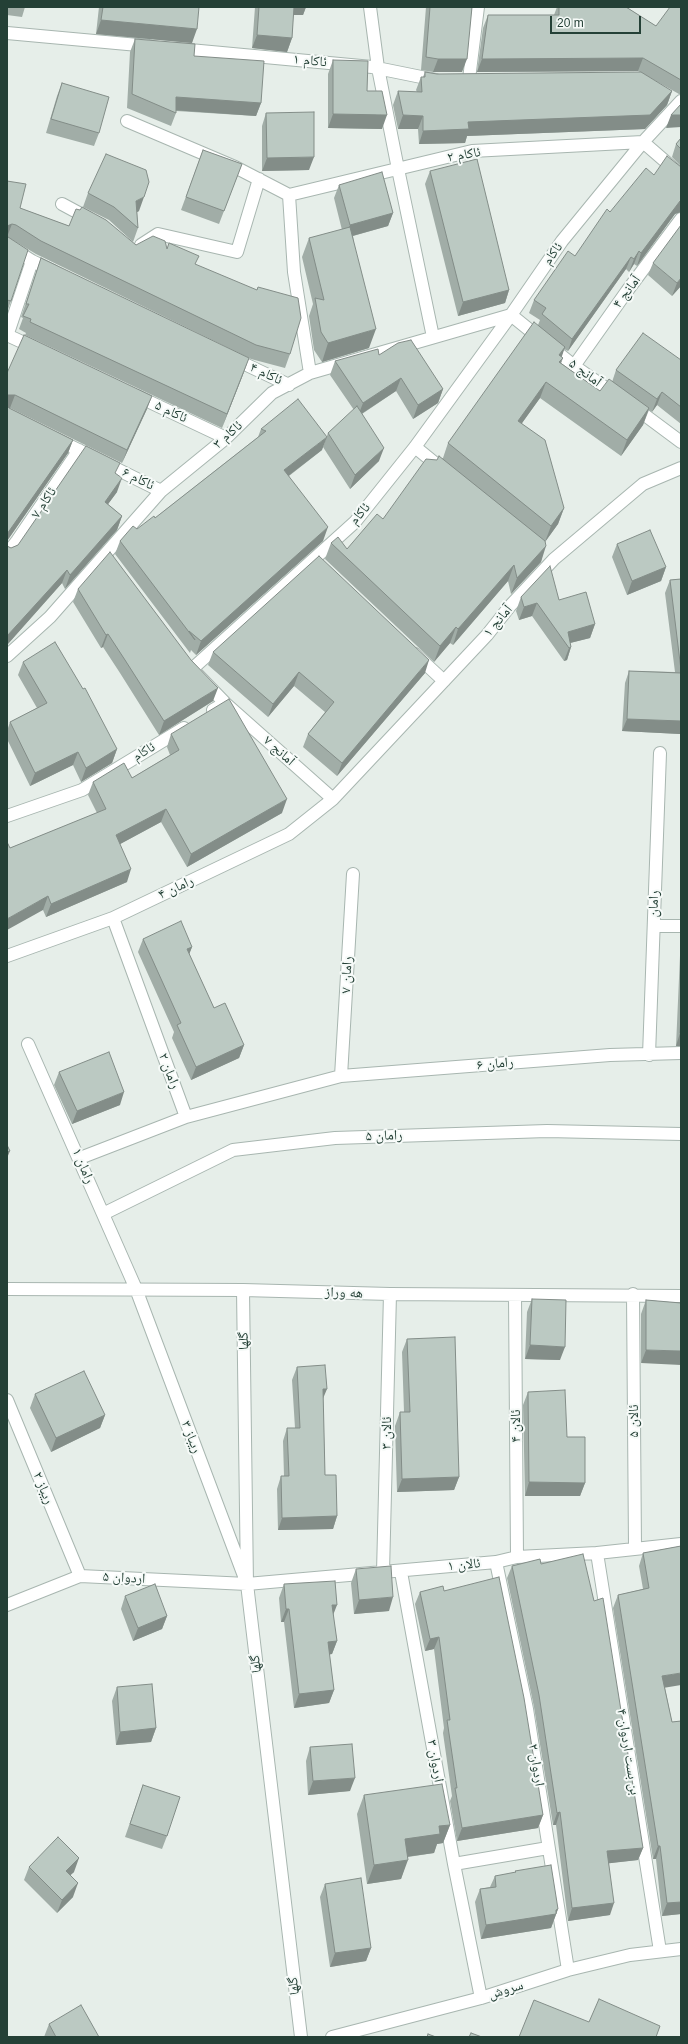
<!DOCTYPE html>
<meta charset="utf-8">
<style>
body{margin:0}
#map{position:relative;width:688px;height:2044px;overflow:hidden;background:#e6eee9;font-family:Arial,sans-serif}
canvas{display:block}
.frame{position:absolute;inset:0;border:8px solid #244036;pointer-events:none}
.scale{position:absolute;left:550px;top:16px;width:91px;height:18px;box-sizing:border-box;border:2px solid #244036;border-top:0;padding-left:5px;font-size:12px;line-height:14px;white-space:nowrap;color:#244036;-webkit-text-stroke:3px #f6faf8;paint-order:stroke}
</style>
<div id="map">
<canvas width="688" height="2044"></canvas>
<div class="frame"></div>
<div class="scale">20 m</div>
</div>
<script>
const ctx = document.querySelector('canvas').getContext('2d');
ctx.lineJoin = 'round';
function shape(rows) {
  const path = new Path2D();
  for (const r of rows) {
    path.moveTo(r[0], r[1]);
    for (let i = 2; i < r.length; i += 2) path.lineTo(r[i], r[i + 1]);
  }
  return path;
}
function stroke(path, color, width, dash) {
  ctx.strokeStyle = color;
  ctx.lineWidth = width;
  ctx.lineCap = dash ? 'butt' : 'round';
  ctx.setLineDash(dash || []);
  ctx.stroke(path);
}
function fillPath(path, color) {
  ctx.fillStyle = color;
  ctx.fill(path, 'evenodd');
}
function drawText(font, color, halo, rows, align = 'center') {
  ctx.font = font + ' Arial,"Noto Naskh Arabic",sans-serif';
  ctx.lineWidth = 4;
  ctx.setLineDash([]);
  ctx.textBaseline = 'middle';
  ctx.strokeStyle = halo;
  ctx.fillStyle = color;
  for (const [text, x, y, turn = 0] of rows) {
    ctx.save();
    ctx.translate(x, y);
    ctx.rotate((+turn || 0) * Math.PI / 180);
    ctx.textAlign = isNaN(turn) ? turn : align;
    if (halo) ctx.strokeText(text, 0, 0);
    ctx.fillText(text, 0, 0);
    ctx.restore();
  }
}
const minor = shape([
 [370,7,378,68,398,169,433,337],
 [7,33,149,46],
 [179,49,372,67,436,80],
 [469,79,478,7],
 [127,121,235,167,289,195],
 [289,195,472,151,643,142,681,175],
 [289,195,294,272,310,373],
 [62,204,88,218],
 [7,245,32,261,53,271],
 [141,245,158,234,237,252,259,179],
 [7,335,35,348],
 [7,336,32,261],
 [232,358,289,385],
 [574,366,627,291,681,219],
 [137,396,226,438],
 [634,407,681,442],
 [56,439,161,491],
 [415,447,442,469],
 [7,554,17,541,79,450],
 [415,654,444,681],
 [7,656,50,617,161,491,226,438,272,393,310,373,511,315,574,366,617,396],
 [226,704,333,799],
 [213,710,225,703,192,669,355,522,415,447,511,315,562,241,643,142,681,101],
 [7,816,82,790,184,728],
 [654,926,681,926],
 [7,956,113,918,289,834,333,799,487,635,510,606,554,559,643,484,681,468],
 [28,1044,136,1289,244,1576],
 [649,1055,660,753],
 [341,1076,353,874],
 [186,1117,341,1076,610,1055,681,1053],
 [80,1158,186,1117,113,918],
 [103,1214,233,1150,335,1138,547,1131,681,1134],
 [7,1289,243,1290,390,1294,681,1296],
 [243,1290,247,1584,301,2037],
 [633,1294,635,1548],
 [515,1295,517,1557],
 [7,1400,80,1576],
 [597,1553,660,1951],
 [496,1562,527,1709,568,1970],
 [383,1572,390,1294],
 [401,1572,454,1864,481,1998],
 [7,1605,80,1576,247,1584,496,1562,517,1557,597,1553,681,1544],
 [454,1864,548,1848],
 [332,2037,481,1998,568,1970,630,1955,681,1949]
]);
const wall = shape([
 [7,7,25,7,22,17,7,15],
 [99,7,199,7,192,43,96,34],
 [255,7,306,7,303,15,293,15,292,38,287,52,252,48],
 [426,7,472,7,462,72,433,72,421,70],
 [557,7,626,7,656,26,681,7,681,94,679,94,638,71,477,72,483,28,488,15,554,15],
 [135,39,194,56,261,103,256,116,176,111,176,113,171,126,127,108,130,52],
 [333,60,367,91,382,129,328,128,328,74],
 [425,72,437,74,672,91,667,105,645,129,467,136,465,143,419,144,418,129,398,129,393,105,398,91,417,92,416,90,421,77,423,77],
 [62,83,99,133,94,146,46,133,57,96],
 [266,113,309,170,262,171,262,126],
 [681,138,681,166,672,157,676,144],
 [203,150,242,164,219,224,181,210],
 [681,167,681,212,675,214,637,266,634,264,629,272,626,269,568,351,564,349,561,357,561,363,600,391,612,382,616,370,681,360,681,424,657,405,652,412,649,410,643,425,621,456,540,398,522,423,564,508,558,524,545,542,541,562,511,594,508,581,453,645,450,643,434,662,325,559,331,543,347,549,383,519,437,460,443,458,448,443,538,325,540,320,529,313,534,300,575,256,610,212,654,175],
 [430,171,509,290,505,303,458,316,425,184],
 [7,181,20,208,69,226,136,245,167,249,196,265,290,354,285,368,251,359,36,254,11,239,9,238,11,301,7,312],
 [339,185,393,213,388,226,353,236,369,348,322,362,314,350,309,316,313,304,302,257,309,238,342,230,334,198],
 [88,193,139,211,137,212,138,228,133,242,109,220,83,207],
 [41,258,244,372,222,428,25,335,26,333,19,329,23,318,21,317],
 [653,263,681,286,672,296,648,275],
 [379,355,443,389,438,403,413,419,396,391,362,414,379,461,350,489,323,447,328,433,354,410,330,375,335,361],
 [7,373,147,409,122,463,10,408,9,408,73,440,68,453,7,541],
 [261,429,322,450,289,476,323,541,196,655,191,650,190,653,115,554,120,541,155,518,258,437],
 [116,473,117,492,108,504,122,516,117,530,65,589,62,583,7,645,7,546,11,548,18,545],
 [617,544,666,567,661,581,627,595,612,557],
 [681,579,681,800,680,734,622,731,625,683,629,671,675,672,665,593,670,580],
 [78,589,213,701,159,735,120,673,103,647,101,648,73,602],
 [521,597,559,600,595,624,590,638,570,643,571,647,567,660,564,661,532,616,519,620,516,611],
 [213,652,425,673,337,776,303,747,308,734,325,712,294,686,268,717,208,665],
 [23,662,117,749,112,763,81,782,73,765,30,786,7,739,7,731,10,722,37,708,18,675],
 [171,734,282,813,187,867,161,822,120,844,127,882,46,917,43,910,10,848,97,813,88,795,93,782,132,778,170,755,167,747],
 [681,933,681,1046,676,1046],
 [143,939,192,947,189,954,214,1008,244,1045,239,1058,191,1080,172,1038,174,1032,138,952],
 [59,1072,120,1105,72,1124,54,1085],
 [532,1299,560,1360,525,1359,527,1312],
 [646,1300,681,1303,641,1363,641,1314],
 [407,1339,459,1477,454,1490,397,1492,395,1426,400,1412,404,1412,402,1352],
 [297,1367,323,1398,325,1475,337,1516,333,1529,278,1530,277,1489,281,1476,284,1476,283,1441,287,1428,295,1428,292,1380],
 [528,1392,567,1437,585,1483,580,1496,525,1496,523,1405],
 [35,1394,105,1415,100,1428,51,1452,30,1408],
 [681,1546,665,1688,672,1722,681,1721,681,1914,662,1916,656,1859,653,1859,613,1608,618,1595,643,1589,639,1566,643,1553],
 [512,1566,643,1848,638,1860,609,1863,610,1915,568,1921,556,1825,553,1825,534,1707,507,1578],
 [356,1569,389,1611,354,1614,351,1583],
 [284,1584,333,1615,337,1641,332,1654,329,1654,334,1690,329,1703,294,1708,284,1622,281,1622,279,1598],
 [444,1591,543,1815,538,1828,457,1841,450,1801,452,1796,443,1733,444,1728,434,1649,425,1651,415,1604,420,1592],
 [125,1596,167,1616,162,1629,133,1641,121,1609],
 [117,1687,156,1728,151,1742,116,1745,112,1701],
 [310,1747,350,1791,308,1795,306,1761],
 [143,1785,167,1836,162,1849,125,1837],
 [364,1795,450,1825,443,1843,437,1844,434,1853,408,1857,401,1879,367,1884,357,1814],
 [29,1867,74,1872,70,1875,73,1897,57,1913,24,1880],
 [515,1871,558,1909,551,1928,481,1939,475,1902,480,1889,490,1887,495,1876,515,1873],
 [325,1884,371,1948,366,1961,330,1967,320,1897],
 [49,2024,99,2037,44,2037]
]);
const shadedWall = shape([
 [292,7,306,7,303,15,289,15],
 [101,20,197,29,192,43,96,34],
 [257,35,292,38,287,52,252,48],
 [643,58,638,71,477,72,482,59],
 [438,59,467,59,462,72,433,72],
 [672,91,667,105,645,129,467,136,465,143,419,144,423,131,468,122],
 [176,97,261,103,256,116,172,110],
 [333,114,387,115,382,129,328,128],
 [403,115,423,116,418,129,398,129],
 [671,115,681,115,681,127,666,128],
 [314,157,309,170,262,171,267,158],
 [144,197,139,211,132,215,136,201],
 [680,201,681,201,681,212,675,214,637,266,641,253],
 [393,213,388,226,345,238,350,225],
 [12,224,7,237,7,226],
 [639,251,634,264,629,272,634,259],
 [631,257,626,269,568,351,572,339],
 [681,278,681,286,672,296,677,283],
 [509,290,505,303,458,316,463,302],
 [376,329,369,348,322,362,328,343],
 [565,347,560,362,563,358,557,374,559,355],
 [249,358,244,372,222,428,227,414],
 [401,378,396,391,358,416,363,403],
 [546,382,540,398,512,437,518,421],
 [443,389,438,403,413,419,418,405],
 [662,392,657,405,652,412,657,399],
 [8,395,15,395,10,408,7,408,7,396],
 [152,396,147,409,122,463,127,450],
 [649,408,643,425,621,456,627,440],
 [327,437,322,450,279,483,284,470],
 [73,440,68,453,7,541,7,534],
 [384,448,379,461,350,489,355,475],
 [122,478,117,492,100,515,105,502],
 [564,508,558,524,545,542,551,526],
 [122,516,117,530,65,589,70,575],
 [328,527,323,541,196,655,201,641],
 [546,546,541,562,511,594,517,578],
 [514,565,508,581,453,645,458,629],
 [666,567,661,581,627,595,632,581],
 [67,570,62,583,7,645,7,636],
 [537,603,532,616,519,620,524,607],
 [595,624,590,638,566,644,568,632],
 [456,627,450,643,434,662,440,646],
 [108,634,103,647,101,648,106,635],
 [571,647,567,660,564,661,569,648],
 [429,660,425,673,337,776,342,763],
 [299,672,294,686,268,717,273,704],
 [218,688,213,701,159,735,164,721],
 [627,719,681,721,681,731,680,734,622,731],
 [117,749,112,763,81,782,86,768],
 [78,752,73,765,30,786,35,773],
 [287,799,282,813,187,867,191,854],
 [166,809,161,822,111,849,116,835],
 [131,869,127,882,46,917,51,904],
 [48,896,43,910,7,930,7,919],
 [192,947,187,960,187,949],
 [680,1033,681,1033,681,1046,676,1046],
 [244,1045,239,1058,191,1080,196,1067],
 [124,1092,120,1105,72,1124,77,1111],
 [10,1151,7,1158,7,1152],
 [530,1345,565,1347,560,1360,525,1359],
 [646,1350,681,1351,681,1365,641,1363],
 [323,1389,327,1389,322,1401],
 [105,1415,100,1428,51,1452,56,1438],
 [459,1477,454,1490,397,1492,402,1479],
 [529,1482,585,1483,580,1496,525,1496],
 [337,1516,333,1529,278,1530,282,1518],
 [393,1597,389,1611,354,1614,359,1600],
 [332,1605,337,1605,332,1618],
 [286,1609,289,1609,284,1622,281,1622],
 [167,1616,162,1629,133,1641,138,1628],
 [439,1637,434,1649,425,1651,430,1639],
 [337,1641,332,1654,323,1656,328,1642],
 [681,1673,681,1685,657,1689,662,1676],
 [334,1690,329,1703,294,1708,299,1694],
 [156,1728,151,1742,116,1745,120,1732],
 [355,1778,350,1791,308,1795,313,1781],
 [560,1812,556,1825,553,1825,557,1813],
 [543,1815,538,1828,457,1841,462,1828],
 [450,1825,443,1843,437,1844,434,1853,398,1858,405,1839,439,1826],
 [658,1846,660,1846,656,1859,653,1859],
 [643,1848,638,1860,603,1864,607,1851],
 [79,1858,74,1872,61,1884,66,1871],
 [408,1860,401,1879,367,1884,374,1865],
 [78,1883,73,1897,57,1913,62,1900],
 [681,1902,681,1914,662,1916,667,1903],
 [614,1903,610,1915,568,1921,572,1908],
 [558,1909,551,1928,481,1939,486,1925],
 [371,1948,366,1961,330,1967,335,1953]
]);
const building = shape([
 [103,7,199,7,197,29,101,20,103,7],
 [259,7,294,7,292,38,257,35,259,7],
 [430,7,472,7,467,59,438,59,426,57,430,7],
 [559,7,626,7,656,26,670,7,681,7,681,80,643,58,482,59,488,15,559,15,559,7],
 [135,39,195,44,194,56,264,61,261,103,176,97,176,113,132,94,135,39],
 [333,60,368,61,367,91,382,91,387,115,333,114,333,60],
 [425,72,437,74,641,72,672,91,650,115,468,122,469,129,423,131,423,116,403,115,398,91,422,92,421,77,425,77,425,72],
 [62,83,109,97,99,133,51,119,62,83],
 [681,104,681,115,671,115,681,104],
 [314,112,314,157,267,158,266,113,314,112],
 [681,138,681,149,676,144,681,138],
 [203,150,242,164,224,211,186,197,203,150],
 [106,154,146,170,149,182,144,197,136,201,138,228,114,207,88,193,106,154],
 [667,156,681,167,681,201,680,201,641,253,639,251,634,259,631,257,572,339,542,314,546,308,534,300,568,251,575,256,607,209,610,212,646,168,654,175,667,156],
 [477,159,509,290,463,302,430,171,477,159],
 [382,172,393,213,350,225,339,185,382,172],
 [7,181,26,184,20,208,69,226,76,209,80,210,82,207,106,220,136,245,153,236,165,241,167,249,169,243,199,256,195,264,257,290,258,287,298,298,301,318,290,354,256,345,41,241,16,225,12,224,7,226,7,181],
 [681,225,681,278,677,283,653,263,681,225],
 [350,227,376,329,328,343,321,332,315,298,324,300,309,238,350,227],
 [7,236,8,237,28,250,11,301,7,300,7,236],
 [41,258,249,358,227,414,30,322,31,319,23,316,29,304,26,304,41,258],
 [534,322,565,347,559,355,563,358,559,362,600,391,609,379,649,408,627,440,546,382,518,421,545,440,564,508,551,526,448,443,534,322],
 [643,333,681,360,681,407,662,392,657,399,616,370,643,333],
 [24,335,152,396,127,450,15,395,8,395,7,396,7,373,24,335],
 [411,340,443,389,418,405,401,378,363,403,335,361,378,349,379,355,398,343,411,340],
 [298,399,327,437,284,470,328,527,201,641,189,631,195,640,120,541,133,526,137,529,154,516,155,518,266,431,261,429,298,399],
 [7,406,9,408,73,440,7,534,7,406],
 [357,406,384,448,355,475,328,433,357,406],
 [86,446,120,463,115,473,122,478,105,502,122,516,70,575,67,570,7,636,7,546,11,548,18,545,86,446],
 [439,456,545,541,546,546,517,578,514,565,458,629,456,627,440,646,331,543,338,537,347,549,377,514,383,519,426,459,437,460,439,456],
 [650,530,666,567,632,581,617,544,650,530],
 [110,552,191,660,218,688,164,721,125,660,108,634,106,635,78,589,110,552],
 [319,556,429,660,342,763,308,734,334,702,299,672,273,704,213,652,319,556],
 [550,566,559,600,586,592,595,624,568,632,571,647,569,648,537,603,524,607,521,597,550,566],
 [681,579,681,670,670,580,681,579],
 [55,642,83,689,85,688,117,749,86,768,78,752,35,773,10,722,47,703,23,662,55,642],
 [629,671,681,673,681,721,627,719,629,671],
 [229,699,287,799,191,854,166,809,116,835,131,869,51,904,48,896,7,919,7,842,10,848,106,809,93,782,124,763,132,778,179,750,171,734,229,699],
 [181,921,192,947,187,949,214,1008,225,1003,244,1045,196,1067,177,1025,181,1023,143,939,181,921],
 [681,1017,681,1033,680,1033,681,1017],
 [109,1052,124,1092,77,1111,59,1072,109,1052],
 [7,1145,10,1151,7,1152,7,1145],
 [532,1299,566,1300,565,1347,530,1345,532,1299],
 [646,1300,681,1303,681,1351,646,1350,646,1300],
 [455,1337,459,1477,402,1479,400,1412,410,1412,407,1339,455,1337],
 [325,1365,327,1389,323,1389,325,1475,336,1475,337,1516,282,1518,281,1476,289,1476,287,1428,300,1428,297,1367,325,1365],
 [84,1371,105,1415,56,1438,35,1394,84,1371],
 [565,1390,567,1437,585,1437,585,1483,529,1482,528,1392,565,1390],
 [681,1546,681,1673,662,1676,672,1722,681,1721,681,1902,667,1903,660,1846,658,1846,618,1595,649,1588,643,1553,681,1546],
 [583,1554,594,1601,603,1598,643,1848,607,1851,614,1903,572,1908,560,1812,557,1813,539,1695,512,1566,540,1559,541,1564,583,1554],
 [391,1566,393,1597,359,1600,356,1569,391,1566],
 [499,1577,524,1698,543,1815,462,1828,455,1788,457,1788,447,1720,450,1720,439,1637,430,1639,420,1592,443,1586,444,1591,499,1577],
 [335,1581,337,1605,332,1605,337,1641,328,1642,334,1690,299,1694,289,1609,286,1609,284,1584,335,1581],
 [155,1584,167,1616,138,1628,125,1596,155,1584],
 [152,1684,156,1728,120,1732,117,1687,152,1684],
 [352,1744,355,1778,313,1781,310,1747,352,1744],
 [442,1784,450,1825,439,1826,440,1834,405,1839,408,1860,374,1865,364,1795,442,1784],
 [143,1785,180,1797,167,1836,130,1824,143,1785],
 [58,1837,79,1858,66,1871,78,1883,62,1900,29,1867,58,1837],
 [551,1865,558,1909,556,1910,556,1914,486,1925,480,1889,496,1887,495,1876,516,1872,515,1871,551,1865],
 [361,1878,371,1948,335,1953,325,1884,361,1878],
 [599,1999,660,2026,656,2037,519,2037,534,2000,589,2022,599,1999],
 [81,2005,99,2037,56,2037,49,2024,81,2005],
 [471,2033,482,2037,469,2037,471,2033],
 [428,2034,436,2037,427,2037,428,2034]
]);
const streetNames = [
 ["ئاکام ۱",310,61,5],
 ["ئاکام ۲",464,155,-10],
 ["ئاکام",553,254,-55],
 ["آمانج ۴",627,292,-54],
 ["آمانج ۵",585,373,36],
 ["ئاکام ۴",266,374,25],
 ["ئاکام ۵",171,412,25],
 ["ئاکام ۳",228,435,-42],
 ["ئاکام ۶",138,479,26],
 ["ئاکام ۷",44,503,-56],
 ["ئاکام",360,514,-49],
 ["آمانج ۱",498,621,-50],
 ["آمانج ۷",279,751,42],
 ["ئاکام",144,752,-31],
 ["رامان ۴",176,888,-25],
 ["رامان",654,904,-88],
 ["رامان ۷",347,975,-87],
 ["رامان ۶",495,1064,-5],
 ["رامان ۲",169,1071,69],
 ["رامان ۵",384,1136,-2],
 ["رامان ۱",83,1166,67],
 ["هه وراز",344,1293,2],
 ["گلها",244,1341,-91],
 ["ئالان ۵",634,1421,-90],
 ["ئالان ۴",516,1426,-90],
 ["ئالان ۳",387,1433,-89],
 ["ریباز ۳",191,1437,69],
 ["ریباز ۲",43,1488,68],
 ["ئالان ۱",464,1565,-6],
 ["اردوان ۵",124,1578,3],
 ["گلها",256,1664,-97],
 ["بن بست اردوان ۴",628,1752,81],
 ["اردوان ۳",435,1761,80],
 ["اردوان ۲",536,1765,81],
 ["گلها",294,1986,-97],
 ["سروش",506,1990,-17]
];
stroke(minor, '#a8b6b0', 14);
stroke(minor, '#fff', 12);
fillPath(wall, '#a1ada7');
fillPath(shadedWall, '#838d88');
fillPath(building, '#bbc9c2');
stroke(building, '#838d88', 1);
drawText('14px', '#244036', '#f6faf8', streetNames);
</script>
